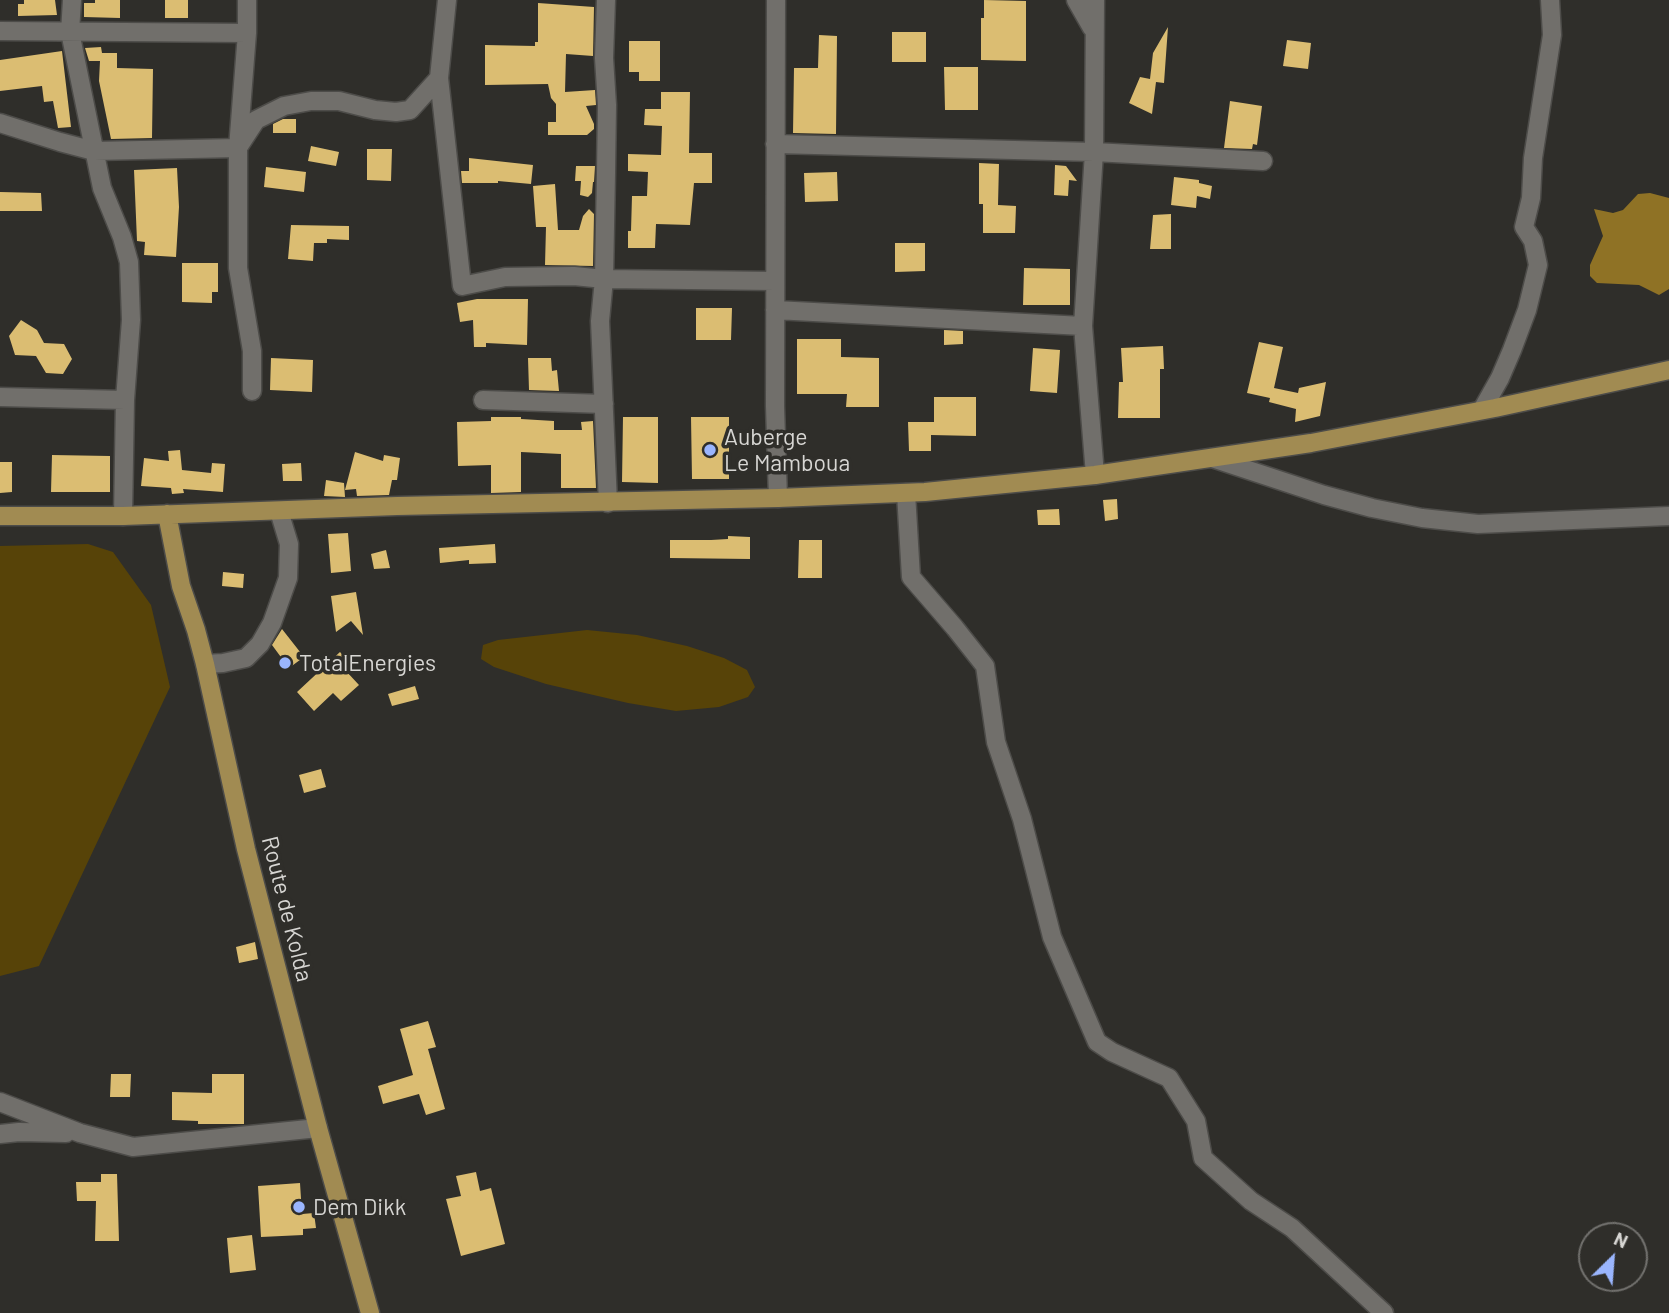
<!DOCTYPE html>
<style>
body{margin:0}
#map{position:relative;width:1669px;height:1313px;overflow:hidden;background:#2f2e2a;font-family:Barlow,sans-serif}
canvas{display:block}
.north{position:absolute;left:1578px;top:1222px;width:70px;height:70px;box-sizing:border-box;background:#2f2e2a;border:2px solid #72716e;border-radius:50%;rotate:25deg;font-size:19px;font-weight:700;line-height:28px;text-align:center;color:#d7d6d3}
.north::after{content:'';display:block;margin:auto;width:24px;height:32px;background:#9ab5fd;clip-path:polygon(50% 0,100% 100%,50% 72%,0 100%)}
</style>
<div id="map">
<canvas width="1669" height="1313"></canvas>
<div class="north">N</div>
</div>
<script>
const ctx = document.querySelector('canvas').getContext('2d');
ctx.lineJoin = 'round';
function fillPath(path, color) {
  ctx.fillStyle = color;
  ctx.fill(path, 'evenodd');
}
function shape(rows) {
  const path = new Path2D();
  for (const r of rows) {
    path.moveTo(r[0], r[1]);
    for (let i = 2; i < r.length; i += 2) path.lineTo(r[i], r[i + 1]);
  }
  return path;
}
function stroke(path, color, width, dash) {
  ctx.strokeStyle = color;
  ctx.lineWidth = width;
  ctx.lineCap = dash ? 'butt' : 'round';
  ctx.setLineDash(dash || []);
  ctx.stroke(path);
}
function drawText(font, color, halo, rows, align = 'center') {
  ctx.font = font + ' Barlow,sans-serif';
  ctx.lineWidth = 7;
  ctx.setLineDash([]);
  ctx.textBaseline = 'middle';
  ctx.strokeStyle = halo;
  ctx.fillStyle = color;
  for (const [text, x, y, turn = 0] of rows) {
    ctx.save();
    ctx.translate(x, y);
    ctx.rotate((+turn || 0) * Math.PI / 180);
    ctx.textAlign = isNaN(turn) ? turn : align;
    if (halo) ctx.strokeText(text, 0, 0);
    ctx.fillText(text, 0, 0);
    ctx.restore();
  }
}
const green = shape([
 [88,544,113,552,151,605,170,687,39,966,0,976,0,546],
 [587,630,637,635,687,646,724,658,747,670,755,687,748,697,719,707,676,711,628,703,546,684,494,667,481,659,483,645,498,640]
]);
const water = shape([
 [1650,193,1669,198,1669,289,1659,295,1639,285,1597,283,1590,276,1590,265,1603,236,1594,209,1613,213,1623,210,1638,194]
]);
const building = shape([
 [24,0,55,0,57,15,18,16,18,4,24,4],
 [95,0,120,0,120,18,84,17,84,3,95,3],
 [165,0,188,0,188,18,165,18],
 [984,0,1026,1,1026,61,981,60,981,18,984,18],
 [538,3,594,7,593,56,566,54,565,92,595,90,596,105,586,106,594,124,594,129,587,135,548,135,548,122,556,122,556,104,551,98,548,84,485,85,485,45,535,46,535,42,538,42],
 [1168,27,1164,83,1156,82,1152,114,1129,103,1140,77,1150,79,1153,53],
 [892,32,926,32,926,62,892,62],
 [819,35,837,36,836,134,793,133,794,68,818,68],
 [1287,40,1311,43,1308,69,1283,66],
 [629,41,660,41,660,81,639,81,639,72,629,72],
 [101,47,102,53,117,53,117,68,153,69,152,138,111,139,99,81,100,61,89,61,85,48],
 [62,51,71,127,58,128,53,101,44,102,42,86,0,91,0,60],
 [944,67,978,67,978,110,945,110],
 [661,92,690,92,689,153,712,153,712,183,694,183,690,225,656,224,655,248,628,248,628,231,631,231,632,196,647,196,648,172,628,171,628,154,661,155,662,126,644,125,645,109,661,109],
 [1230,101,1262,106,1257,145,1253,144,1252,149,1224,148],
 [283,119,296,119,296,133,273,133,273,124],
 [311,146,339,152,336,166,308,161],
 [367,149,392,149,391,181,367,180],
 [469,158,533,165,531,184,498,181,498,183,462,183,461,171,469,171],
 [979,163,999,164,998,205,1016,206,1015,233,983,233,983,204,979,204],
 [1055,165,1066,166,1077,181,1069,180,1068,196,1054,195],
 [576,166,595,166,594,182,593,182,592,193,588,197,580,195,581,181,575,181],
 [266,167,306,172,304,192,264,187],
 [177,168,179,207,176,257,144,255,145,242,137,241,134,170],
 [837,172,838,201,805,202,804,173],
 [1174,177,1199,180,1199,183,1212,186,1210,199,1197,196,1196,208,1171,205],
 [555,184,558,230,579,230,583,216,589,209,594,214,593,266,545,265,546,227,536,227,533,186],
 [0,192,41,193,42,211,0,211],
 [1171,214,1171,249,1150,249,1153,215],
 [291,225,349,226,349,240,327,239,327,243,314,243,313,261,288,259],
 [895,243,925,243,925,271,895,272],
 [182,263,218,263,218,292,212,292,212,303,182,302],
 [1024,268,1070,269,1070,305,1023,305],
 [477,299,528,299,527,345,486,343,486,347,474,347,473,320,460,322,457,303],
 [696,308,732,308,731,340,696,340],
 [21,320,37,330,44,343,64,344,72,359,63,374,46,373,36,356,15,355,9,336],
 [944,330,963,331,963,344,944,345],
 [797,339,841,339,841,357,879,358,879,407,846,407,847,394,797,394],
 [1259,342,1283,347,1274,388,1298,393,1299,388,1326,382,1320,416,1295,422,1296,409,1269,402,1270,398,1247,393],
 [1163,346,1164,369,1160,369,1160,418,1118,418,1119,382,1123,382,1121,348],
 [1033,348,1060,350,1057,393,1030,391],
 [271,358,313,360,312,392,270,390],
 [528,358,551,358,552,371,557,370,559,391,529,390],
 [934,397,976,397,976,436,931,435,931,451,909,451,908,422,934,422],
 [491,417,521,417,521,419,554,421,554,430,582,430,581,422,593,421,596,488,561,488,561,454,521,452,521,492,491,493,491,465,458,466,457,422,491,421],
 [623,417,658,417,658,483,622,482],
 [691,417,729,417,729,479,692,479],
 [180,450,182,470,211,473,212,463,225,464,223,492,183,489,184,493,172,494,171,488,141,486,144,458,169,461,168,451],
 [355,452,383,461,384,455,400,458,397,480,392,480,389,495,357,496,356,489,345,490],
 [52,455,110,456,110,492,51,492],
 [0,462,12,462,12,492,0,493],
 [301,463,302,481,283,481,282,464],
 [326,480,344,483,345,497,324,496],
 [1117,499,1118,519,1105,521,1103,500],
 [1059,509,1060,525,1038,525,1037,510],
 [348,533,351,571,331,573,328,534],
 [728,536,750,537,750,559,670,558,670,540,711,540,728,539],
 [799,540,822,540,822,578,798,578],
 [495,544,496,563,469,564,469,560,440,563,439,548],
 [386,550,390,568,374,569,371,554],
 [223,572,244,574,243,588,222,586],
 [356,592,363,635,351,621,336,632,331,596],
 [282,629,304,657,289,668,272,645],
 [340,652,352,666,346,671,359,685,341,701,333,693,314,711,297,692],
 [415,686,419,699,392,706,388,694],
 [321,769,326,787,304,793,299,775],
 [255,942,258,959,239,963,236,947],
 [428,1021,436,1047,428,1049,445,1109,426,1115,419,1094,383,1104,378,1086,413,1075,400,1029],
 [111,1074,131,1074,130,1097,110,1097],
 [212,1074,244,1074,244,1124,198,1124,198,1121,172,1120,172,1092,212,1093],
 [476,1172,480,1191,491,1188,505,1244,461,1256,446,1199,461,1196,456,1176],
 [101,1174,117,1174,119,1241,95,1241,96,1201,77,1201,76,1182,101,1182],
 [300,1183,302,1214,314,1213,316,1228,303,1229,303,1235,261,1237,258,1186],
 [252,1235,256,1270,230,1273,227,1238]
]);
const minor = shape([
 [72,0,70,32,102,188,122,237,129,262,131,320,125,400,123,516],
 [247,0,247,33,238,148,238,268,252,351,252,391],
 [447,0,439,78,462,286,505,277,574,276,604,279,775,281],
 [606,0,604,58,607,105,606,173,604,279,600,321,608,503],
 [776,0,775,406,778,498],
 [1076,0,1092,28],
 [0,31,247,33],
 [0,123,60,142,94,151,238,148],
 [775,144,1094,152,1263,161],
 [239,146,256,120,284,106,311,101,339,101,375,110,396,112,410,110,439,78],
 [775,310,1083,326],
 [0,397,125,400],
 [483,400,604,404],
 [1482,410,1500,378,1512,350,1527,310,1538,265,1533,241,1524,227,1531,198,1533,158,1552,35,1550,0],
 [1212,458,1324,495,1372,508,1422,518,1478,524,1669,516],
 [1095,475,1083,326,1094,152,1095,0],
 [906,493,911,577,955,628,985,666,996,742,1022,819,1052,937,1097,1042,1112,1052,1169,1078,1196,1121,1203,1158,1251,1201,1292,1228,1384,1313],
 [205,664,223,663,246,658,260,644,272,623,288,578,289,544,279,511],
 [0,1102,80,1133,133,1147,318,1128],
 [0,1134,19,1132,66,1133]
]);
const major = shape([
 [167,514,181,586,196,630,205,664,246,849,318,1128,370,1313],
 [0,516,123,516,397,506,778,498,925,492,1095,475,1311,443,1495,408,1669,370]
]);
const markers = [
 [710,450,7,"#9ab5fd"],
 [285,663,7,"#9ab5fd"],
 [299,1207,7,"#9ab5fd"]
];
const poiNames = [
 ["Auberge",724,437],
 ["Le Mamboua",724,463],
 ["TotalEnergies",299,663],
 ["Dem Dikk",313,1207]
];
const streetNames = [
 ["Route de Kolda",287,909,76]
];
fillPath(green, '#574308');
fillPath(water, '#8f7225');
fillPath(building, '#dbbd72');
stroke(minor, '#4d4c49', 21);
stroke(major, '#4d4c49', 21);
stroke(minor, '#716f6b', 18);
stroke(major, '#a18b52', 18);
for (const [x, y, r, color] of markers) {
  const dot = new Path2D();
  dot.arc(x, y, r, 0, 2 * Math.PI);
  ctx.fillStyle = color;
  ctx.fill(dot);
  stroke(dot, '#2f2e2a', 2.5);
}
drawText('23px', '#d7d6d3', '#2f2e2a', poiNames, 'left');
drawText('23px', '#d7d6d3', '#2f2e2a', streetNames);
</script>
